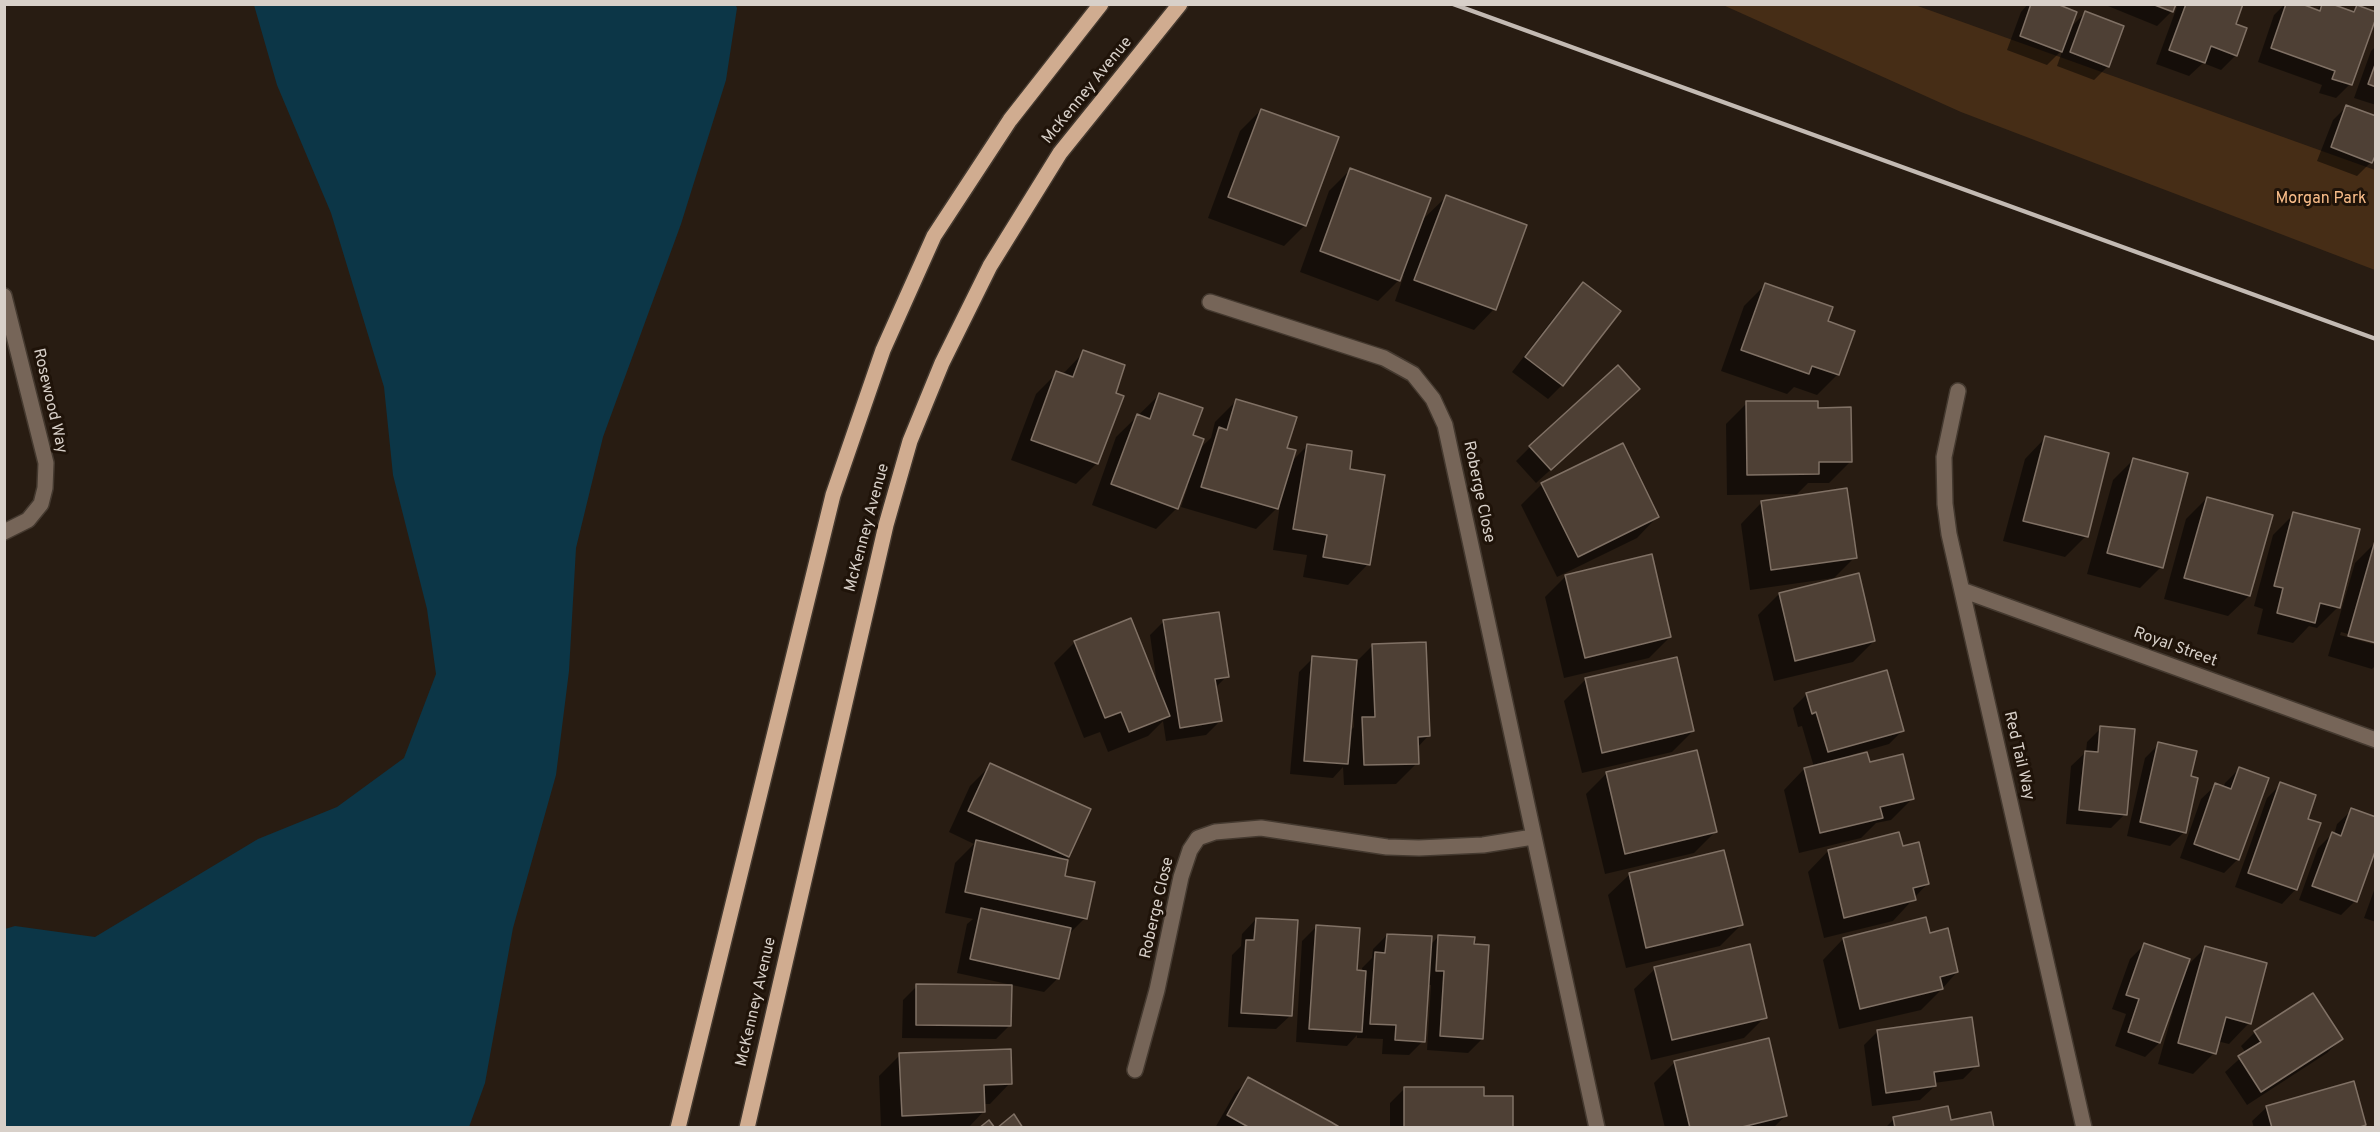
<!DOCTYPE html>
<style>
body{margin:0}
#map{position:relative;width:2380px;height:1132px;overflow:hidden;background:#281c12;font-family:Overpass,sans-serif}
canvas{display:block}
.frame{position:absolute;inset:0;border:6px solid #d8d0c9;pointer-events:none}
</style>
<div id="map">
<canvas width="2380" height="1132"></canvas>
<div class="frame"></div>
</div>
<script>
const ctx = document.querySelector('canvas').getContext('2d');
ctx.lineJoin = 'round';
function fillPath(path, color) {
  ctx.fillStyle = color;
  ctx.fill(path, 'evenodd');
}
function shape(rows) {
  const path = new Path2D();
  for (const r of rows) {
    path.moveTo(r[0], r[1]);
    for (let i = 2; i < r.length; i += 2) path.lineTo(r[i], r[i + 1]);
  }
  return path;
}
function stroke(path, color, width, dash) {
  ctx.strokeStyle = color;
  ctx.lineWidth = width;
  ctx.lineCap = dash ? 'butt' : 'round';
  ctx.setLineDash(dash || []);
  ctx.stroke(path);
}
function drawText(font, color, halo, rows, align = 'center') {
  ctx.font = font + ' Overpass,sans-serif';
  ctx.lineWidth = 6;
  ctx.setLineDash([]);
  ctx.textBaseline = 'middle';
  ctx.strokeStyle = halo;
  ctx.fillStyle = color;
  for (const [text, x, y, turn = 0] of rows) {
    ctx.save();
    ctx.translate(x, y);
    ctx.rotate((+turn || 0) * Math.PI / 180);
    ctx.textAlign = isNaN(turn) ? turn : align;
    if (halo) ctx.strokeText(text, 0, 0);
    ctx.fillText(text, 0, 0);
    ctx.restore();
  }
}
const green = shape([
 [1723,5,1915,5,2375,170,2375,270,1961,112]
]);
const water = shape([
 [254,5,735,4,737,8,726,80,681,224,603,437,576,548,569,671,556,775,513,928,485,1083,469,1127,5,1127,5,929,15,926,95,937,258,839,337,807,404,758,436,674,427,609,393,475,384,387,331,213,277,85]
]);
const shadow = shape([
 [2028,4,2053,4,2069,29,2085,13,2108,66,2094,80,2057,66,2063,49,2047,65,2007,50,2021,12],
 [2103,4,2174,4,2171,12,2157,26],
 [2178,4,2241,4,2234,24,2245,29,2235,56,2221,70,2203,63,2189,76,2156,64],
 [2285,4,2298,4,2316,11,2322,4,2328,4,2351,13,2357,7,2350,84,2336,98,2319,93,2322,85,2258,62,2274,15],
 [2376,46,2376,105,2354,98,2371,51],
 [2347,106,2371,162,2357,176,2317,161,2333,120],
 [1261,110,1305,225,1284,246,1208,218,1240,131],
 [1350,170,1420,222,1446,197,1494,309,1474,330,1395,301,1404,275,1378,301,1300,272,1329,191],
 [1583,284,1562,385,1548,399,1512,372,1569,298],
 [1765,285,1826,322,1838,374,1817,395,1794,387,1787,394,1721,371,1744,306],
 [1084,352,1114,394,1097,463,1076,484,1011,460,1036,394,1057,373,1062,375],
 [1160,394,1191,436,1198,450,1211,438,1215,422,1236,401,1286,449,1291,462,1308,445,1348,470,1368,564,1348,585,1303,577,1307,555,1273,550,1280,505,1256,529,1181,507,1188,486,1185,486,1177,508,1156,529,1092,505,1116,437],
 [1624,403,1536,483,1516,461,1530,447],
 [1747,403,1817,409,1850,462,1829,483,1808,483,1797,494,1727,495,1726,424],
 [2045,438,2086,536,2065,557,2003,541,2025,459],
 [1622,445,1657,517,1637,538,1557,577,1521,505,1542,484],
 [2134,459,2161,567,2140,588,2087,574,2113,480],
 [2207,498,2249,596,2228,616,2164,599,2186,519],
 [1761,503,1855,557,1834,578,1750,590,1741,524],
 [2294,514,2338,607,2317,628,2309,626,2293,643,2257,634,2263,609,2254,606,2273,535],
 [2376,542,2376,642,2341,632,2340,635,2376,645,2376,665,2372,669,2328,656,2355,563],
 [1566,576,1670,637,1649,658,1564,678,1545,597],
 [1779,594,1874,641,1853,662,1774,681,1758,615],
 [1164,621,1227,676,1215,688,1220,721,1206,735,1166,741,1163,721,1148,736,1108,752,1100,732,1084,738,1054,663,1075,642,1157,684,1150,635],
 [1372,646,1429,735,1417,748,1417,763,1396,784,1344,785,1343,767,1333,778,1290,774,1299,672,1313,658,1357,661],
 [1351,710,1353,710,1354,727,1349,732],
 [1676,659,1693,731,1672,752,1582,773,1564,701,1585,680],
 [1807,694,1903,730,1889,744,1851,755,1851,758,1868,764,1912,799,1891,820,1876,823,1861,838,1799,853,1784,790,1804,769,1814,767,1802,726,1798,727,1793,708],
 [2101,728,2125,814,2111,828,2066,824,2071,766,2086,752,2087,742],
 [2159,744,2189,778,2184,832,2170,846,2127,836,2145,758],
 [991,765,1089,810,1068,857,1063,861,1063,877,1085,918,1067,936,1058,978,1044,992,957,973,967,924,973,919,945,913,955,863,974,844,949,832,970,786],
 [2239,769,2238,859,2224,873,2180,858,2201,799,2216,785,2223,788,2225,783],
 [1607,773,1715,832,1694,853,1605,874,1586,794],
 [2281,784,2306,820,2296,889,2282,904,2235,887,2267,798],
 [2352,810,2355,901,2341,915,2299,900,2318,848,2332,834,2334,835,2337,824],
 [1828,851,1928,883,1893,921,1824,938,1808,872],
 [1723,852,1741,925,1720,946,1626,968,1608,895,1629,875],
 [2376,885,2376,922,2364,918],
 [1256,919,1291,1015,1276,1029,1228,1027,1232,955,1241,946,1242,934],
 [1316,927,1356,971,1362,972,1362,968,1372,958,1373,949,1387,935,1429,946,1439,936,1482,1039,1468,1053,1427,1050,1431,985,1427,985,1423,1041,1409,1055,1382,1054,1383,1039,1357,1038,1357,1035,1347,1046,1296,1042,1302,941],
 [1928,934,1957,972,1942,989,1921,1010,1839,1029,1823,960,1843,939],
 [2144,945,2186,967,2205,948,2249,1023,2229,1044,2217,1041,2214,1053,2193,1074,2158,1064,2173,1011,2170,1010,2159,1043,2145,1057,2115,1046,2126,1014,2112,1009,2130,959],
 [1655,969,1765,1017,1744,1038,1651,1060,1634,989],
 [917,986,1010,1025,996,1039,902,1038,903,1000],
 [1878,1031,1977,1065,1963,1079,1934,1083,1935,1086,1920,1100,1872,1106,1864,1045],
 [2255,1032,2341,1039,2327,1053,2247,1105,2225,1072,2246,1053,2241,1046],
 [900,1055,1010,1083,990,1104,984,1104,984,1111,968,1128,881,1128,879,1076],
 [1675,1062,1786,1115,1773,1128,1665,1128,1654,1083],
 [1249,1079,1338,1128,1215,1128,1235,1093],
 [1404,1089,1482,1097,1512,1128,1390,1128,1390,1103],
 [2267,1107,2364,1125,2362,1128,2254,1128,2252,1121],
 [1894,1119,1950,1122,1992,1128,1885,1128]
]);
const building = shape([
 [2031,4,2057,4,2077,12,2062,52,2020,36,2031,4],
 [2152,4,2176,4,2173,12,2152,4],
 [2186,4,2243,4,2236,24,2247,28,2237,56,2211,46,2205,63,2169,50,2186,4],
 [2286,4,2302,4,2320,11,2322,4,2332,4,2354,12,2357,5,2376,12,2376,18,2352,85,2332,79,2335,71,2271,48,2286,4],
 [2085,11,2124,26,2109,67,2070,52,2085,11],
 [2376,62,2376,87,2368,84,2376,62],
 [2346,105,2376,116,2376,154,2372,163,2331,147,2346,105],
 [1261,109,1339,137,1306,226,1228,197,1261,109],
 [1350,168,1431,198,1400,281,1320,251,1350,168],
 [1446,195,1527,225,1496,310,1414,280,1446,195],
 [1583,282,1621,311,1563,386,1525,357,1583,282],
 [1765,283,1833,307,1828,321,1855,331,1839,375,1812,366,1809,374,1741,350,1765,283],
 [1083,350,1125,365,1116,393,1124,396,1098,464,1031,440,1056,371,1073,377,1083,350],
 [1618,365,1640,389,1551,470,1529,446,1618,365],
 [1159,393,1203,408,1193,435,1204,439,1178,509,1111,484,1137,414,1150,419,1159,393],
 [1236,399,1297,417,1287,448,1296,450,1278,509,1201,487,1219,427,1227,430,1236,399],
 [1746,401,1818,401,1818,408,1851,407,1852,462,1819,462,1819,474,1747,475,1746,401],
 [2045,436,2109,453,2088,537,2023,521,2045,436],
 [1623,443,1659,517,1578,557,1541,483,1623,443],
 [1307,444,1352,451,1350,469,1385,475,1370,565,1323,557,1327,535,1293,529,1307,444],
 [2133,458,2188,473,2163,568,2107,553,2133,458],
 [1847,488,1857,558,1771,570,1761,501,1847,488],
 [2207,497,2273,515,2250,596,2184,578,2207,497],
 [2293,512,2360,529,2340,608,2320,603,2315,623,2277,613,2283,588,2274,586,2293,512],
 [2375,541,2376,541,2376,643,2348,636,2375,541],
 [1652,554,1671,637,1585,658,1565,575,1652,554],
 [1859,573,1875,641,1795,661,1779,593,1859,573],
 [1219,612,1229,677,1215,679,1222,721,1180,728,1163,620,1219,612],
 [1131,618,1170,716,1129,732,1121,712,1105,718,1074,641,1131,618],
 [1426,642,1430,736,1418,737,1419,764,1364,765,1362,717,1375,717,1372,644,1426,642],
 [1312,656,1357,660,1348,764,1304,761,1312,656],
 [1677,657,1694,731,1602,753,1585,678,1677,657],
 [1887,670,1904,731,1828,752,1816,712,1812,714,1806,693,1887,670],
 [2100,726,2135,729,2127,815,2079,810,2085,751,2098,752,2100,726],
 [2158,742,2197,751,2191,776,2198,778,2186,833,2140,822,2158,742],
 [1697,750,1717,832,1625,854,1606,772,1697,750],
 [1867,752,1870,762,1903,754,1914,799,1880,807,1883,818,1820,833,1804,768,1867,752],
 [990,763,1091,809,1069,857,968,811,990,763],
 [2239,767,2269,778,2239,860,2194,844,2215,783,2231,789,2239,767],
 [2280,782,2316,795,2308,819,2321,823,2297,890,2248,873,2280,782],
 [2351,808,2376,817,2376,849,2357,902,2312,886,2332,832,2341,836,2351,808],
 [1899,832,1903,846,1919,842,1929,884,1913,888,1916,900,1844,918,1828,850,1899,832],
 [976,840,1068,860,1065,876,1095,882,1087,919,965,892,976,840],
 [1724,850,1743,925,1646,948,1629,873,1724,850],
 [981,908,1071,928,1059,979,970,959,981,908],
 [1926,917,1930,933,1948,928,1958,972,1940,977,1943,989,1860,1009,1843,938,1926,917],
 [1256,918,1298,920,1292,1016,1241,1013,1246,940,1254,940,1256,918],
 [1316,925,1360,928,1357,970,1366,971,1362,1032,1309,1029,1316,925],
 [1387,934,1432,936,1425,1042,1395,1040,1396,1025,1370,1024,1375,952,1385,953,1387,934],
 [1438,935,1475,937,1474,944,1489,945,1483,1039,1440,1036,1444,971,1436,971,1438,935],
 [2144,943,2190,959,2160,1043,2128,1032,2139,999,2126,995,2144,943],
 [1750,944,1767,1018,1672,1040,1654,967,1750,944],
 [2205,946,2267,963,2251,1024,2226,1017,2216,1054,2178,1043,2205,946],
 [916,984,1012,985,1011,1026,916,1025,916,984],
 [2313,993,2343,1039,2261,1092,2238,1056,2261,1042,2254,1031,2313,993],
 [1972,1017,1979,1066,1934,1072,1936,1086,1886,1093,1877,1030,1972,1017],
 [1769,1038,1787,1116,1738,1128,1690,1128,1674,1061,1769,1038],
 [1011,1049,1012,1084,984,1085,985,1112,902,1116,899,1053,1011,1049],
 [1248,1077,1331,1122,1341,1128,1250,1128,1227,1115,1248,1077],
 [2354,1081,2366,1125,2357,1128,2272,1128,2266,1106,2354,1081],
 [1404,1087,1484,1087,1484,1096,1513,1096,1513,1128,1404,1128,1404,1087],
 [1948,1106,1951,1120,1991,1112,1994,1128,1895,1128,1893,1117,1948,1106],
 [1014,1114,1023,1128,997,1128,1014,1114],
 [989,1120,995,1128,979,1128,989,1120]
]);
const minor = shape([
 [4,296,46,463,45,488,41,504,28,520,4,532],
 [1210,302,1384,358,1413,374,1433,399,1445,425,1597,1128],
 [1958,391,1944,457,1945,504,1949,534,2084,1128],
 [1962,590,2376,740],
 [1135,1070,1157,990,1181,877,1190,850,1198,838,1215,832,1261,828,1387,847,1419,848,1483,845,1533,837]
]);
const major = shape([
 [678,1128,833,495,883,350,934,236,1010,120,1101,4],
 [747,1128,886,525,910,441,942,363,990,266,1060,153,1180,4]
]);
const rail = shape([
 [1453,4,2376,339]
]);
const streetNames = [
 ["McKenney Avenue",1088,91,-51],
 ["Rosewood Way",49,401,77],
 ["Roberge Close",1478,492,78],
 ["McKenney Avenue",868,528,-75],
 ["Royal Street",2175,648,20],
 ["Red Tail Way",2018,756,77],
 ["Roberge Close",1158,908,-77],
 ["McKenney Avenue",757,1002,-77]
];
const parkNames = [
 ["Morgan Park",2321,200]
];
fillPath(green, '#462d16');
fillPath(water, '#0c3647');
fillPath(shadow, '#0007');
fillPath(building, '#4e4035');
stroke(building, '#807165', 1.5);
stroke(minor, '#44392f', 18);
stroke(major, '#44392f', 18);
stroke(minor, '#766558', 15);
stroke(major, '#d0ac90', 15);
stroke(rail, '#c3bab3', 4.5);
drawText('16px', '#d8d0c9', '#1f1309', streetNames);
drawText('16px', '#fbbe8a', '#1f1309', parkNames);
</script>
